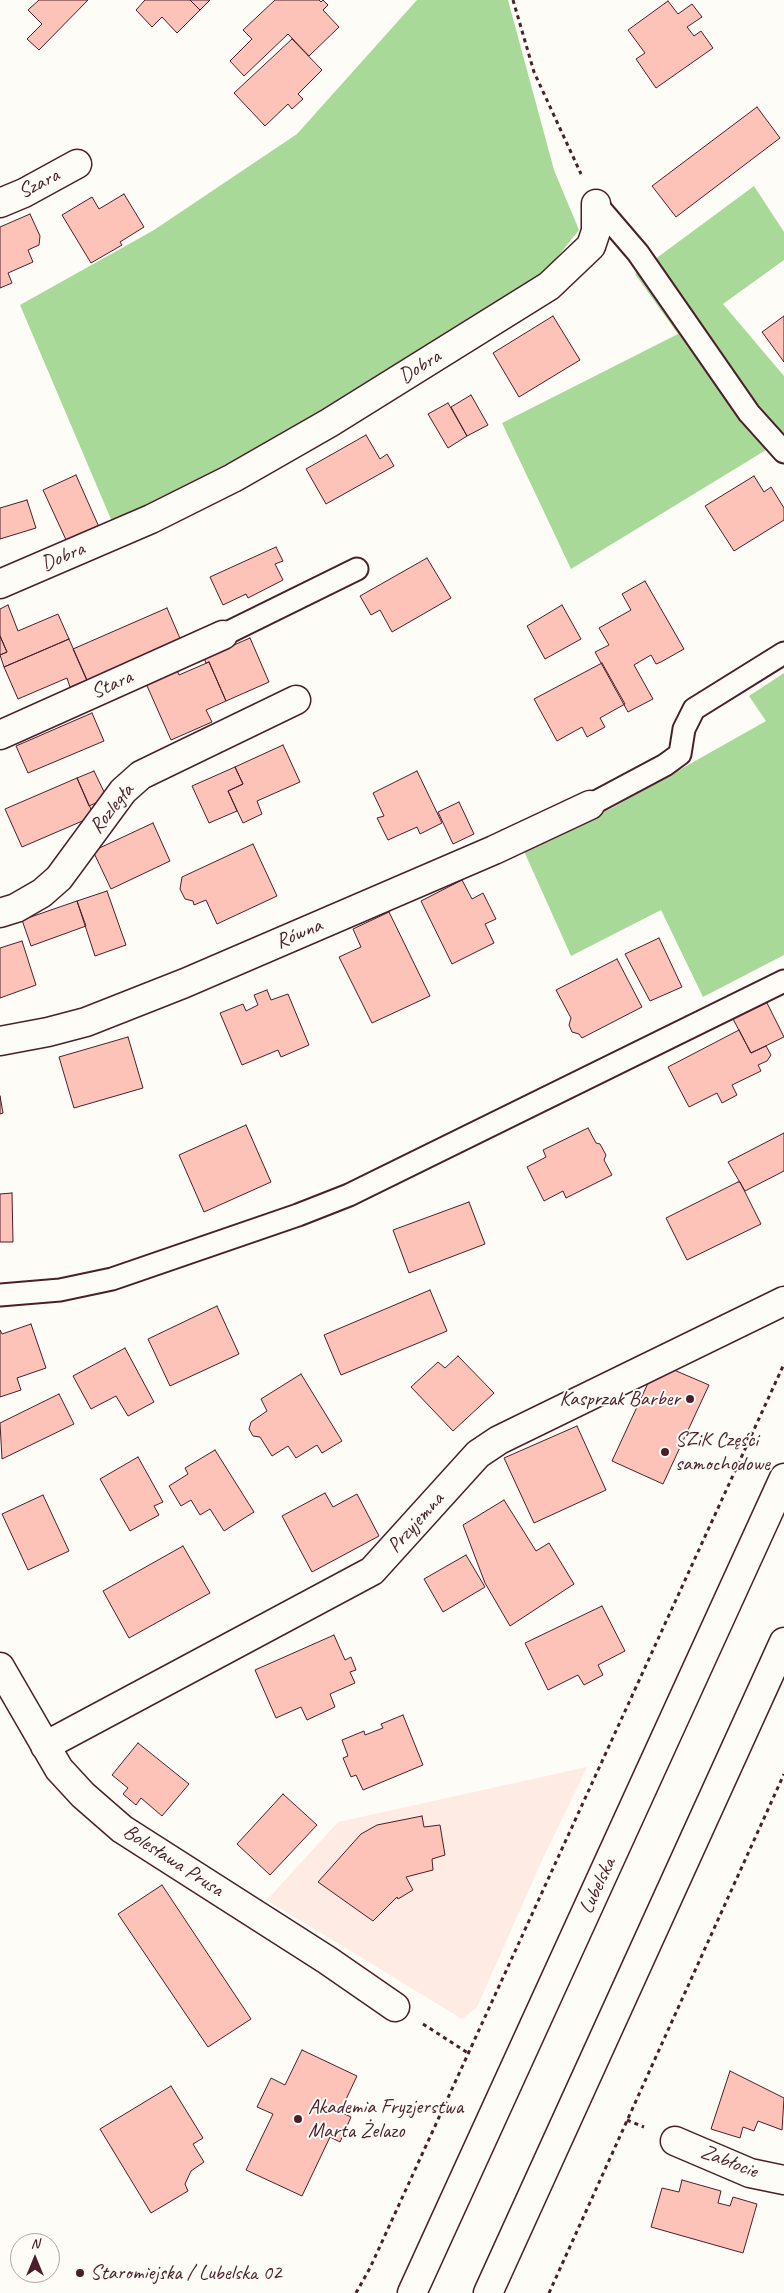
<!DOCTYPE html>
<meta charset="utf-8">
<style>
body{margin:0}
#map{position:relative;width:784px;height:2293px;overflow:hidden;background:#fdfcf7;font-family:Caveat,sans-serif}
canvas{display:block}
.north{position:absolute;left:10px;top:2233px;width:50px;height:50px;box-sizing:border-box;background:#fdfcf7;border:1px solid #b5a4a5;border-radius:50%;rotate:0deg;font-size:14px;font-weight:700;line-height:20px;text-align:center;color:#4a1f2b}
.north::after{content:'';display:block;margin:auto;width:18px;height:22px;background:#4a1f2b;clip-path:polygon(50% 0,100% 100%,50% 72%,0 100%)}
</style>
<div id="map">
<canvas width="784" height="2293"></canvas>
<div class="north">N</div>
</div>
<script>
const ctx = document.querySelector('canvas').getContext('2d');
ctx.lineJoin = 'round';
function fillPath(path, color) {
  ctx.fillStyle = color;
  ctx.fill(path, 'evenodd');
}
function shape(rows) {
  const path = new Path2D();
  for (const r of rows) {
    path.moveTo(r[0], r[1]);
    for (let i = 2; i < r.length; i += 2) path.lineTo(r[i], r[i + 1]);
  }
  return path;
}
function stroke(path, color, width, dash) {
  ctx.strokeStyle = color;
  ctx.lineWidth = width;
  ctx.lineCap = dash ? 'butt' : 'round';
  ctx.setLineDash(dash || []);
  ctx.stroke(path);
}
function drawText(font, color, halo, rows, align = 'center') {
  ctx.font = font + ' Caveat,sans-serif';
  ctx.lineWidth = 4;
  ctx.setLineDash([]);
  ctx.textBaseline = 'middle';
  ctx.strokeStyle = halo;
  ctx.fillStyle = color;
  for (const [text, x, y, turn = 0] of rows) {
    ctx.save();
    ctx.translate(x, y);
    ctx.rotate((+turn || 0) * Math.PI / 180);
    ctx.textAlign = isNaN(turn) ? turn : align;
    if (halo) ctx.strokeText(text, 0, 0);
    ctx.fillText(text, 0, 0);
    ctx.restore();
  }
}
const built = shape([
 [587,1767,543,1858,477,2007,462,2019,267,1900,338,1822]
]);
const green = shape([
 [417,0,508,0,554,170,579,230,543,275,268,448,113,524,20,305,154,230,297,134],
 [754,186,784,232,784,260,723,304,784,376,784,439,571,569,502,423,678,334,635,274],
 [784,673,784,955,703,997,661,910,571,956,523,849,612,808,766,721,749,696]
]);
const building = shape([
 [39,0,88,0,39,50,27,39,42,24,28,10,39,0],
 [145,0,190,0,200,10,177,33,162,17,152,27,136,10,145,0],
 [190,0,210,0,200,10,190,0],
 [275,0,319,0,321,2,323,0,328,5,323,10,339,27,309,56,288,34,244,76,230,61,252,39,243,30,275,0],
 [668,1,678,14,692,4,702,17,687,27,694,36,701,31,713,48,656,88,636,59,645,53,628,30,668,1],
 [292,39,322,70,298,94,303,99,292,109,288,104,265,126,234,93,292,39],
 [757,107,780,138,676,217,652,186,757,107],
 [124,194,144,227,120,242,122,245,91,263,62,215,92,197,99,209,124,194],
 [30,214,40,236,39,245,28,250,33,262,8,273,12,283,0,288,0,227,30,214],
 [553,316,580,360,519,397,493,353,553,316],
 [784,316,784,362,762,332,784,316],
 [471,395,488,425,467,436,451,407,471,395],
 [448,403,467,436,448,448,428,414,448,403],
 [366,435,380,459,387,454,394,466,326,504,306,469,366,435],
 [76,475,99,527,67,542,43,490,76,475],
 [754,476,764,492,771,487,784,508,784,520,734,551,705,506,754,476],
 [27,500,36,528,0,539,0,508,27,500],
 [276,547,283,561,275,564,283,580,248,598,246,594,223,605,210,577,276,547],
 [427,558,451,598,392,632,380,610,371,615,360,596,427,558],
 [645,581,684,649,661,662,656,664,651,655,634,665,653,699,628,712,595,652,609,645,599,628,631,610,622,594,645,581],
 [8,605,18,631,58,614,69,639,4,667,0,655,7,652,0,636,0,609,8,605],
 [562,605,581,639,545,659,527,626,562,605],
 [167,608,182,643,88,683,73,649,167,608],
 [0,636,7,652,0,655,0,636],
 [250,638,269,682,226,701,209,662,206,663,204,658,250,638],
 [69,639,87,680,70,687,67,678,18,699,4,667,69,639],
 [209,662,226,701,206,710,212,722,171,740,144,679,175,665,179,675,209,662],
 [602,663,625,704,600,718,605,727,587,737,582,727,557,741,534,699,602,663],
 [92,713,104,741,28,773,16,746,92,713],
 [283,745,300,782,257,801,262,814,243,823,228,791,243,784,235,767,283,745],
 [235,767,243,784,228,791,237,811,209,823,192,786,235,767],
 [94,771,107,798,89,806,77,778,94,771],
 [417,771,442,823,420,834,417,827,388,840,377,818,384,816,373,793,417,771],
 [77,778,94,816,22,847,5,809,77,778],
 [459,802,474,834,453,844,438,812,459,802],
 [153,823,170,861,111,889,93,851,153,823],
 [253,844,277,896,217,924,206,900,194,905,193,901,185,899,180,889,182,877,253,844],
 [462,880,472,899,483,893,496,919,485,924,494,943,452,964,421,901,462,880],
 [107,891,126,945,95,956,77,901,107,891],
 [77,901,86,926,31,946,22,920,77,901],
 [389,912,430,996,372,1023,339,957,361,947,353,929,389,912],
 [659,938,682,987,650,1001,625,954,659,938],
 [22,941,36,985,0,998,0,948,22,941],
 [617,959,642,1007,582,1038,579,1034,572,1032,569,1025,571,1018,556,990,617,959],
 [267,990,271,1000,288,994,309,1045,281,1057,278,1050,242,1065,220,1013,243,1004,246,1011,258,1005,254,995,267,990],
 [766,1001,784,1037,751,1053,733,1019,766,1001],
 [739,1030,751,1053,766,1046,771,1055,767,1061,758,1065,761,1071,732,1085,737,1095,722,1103,717,1093,689,1107,668,1067,739,1030],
 [128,1037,143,1088,74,1108,59,1057,128,1037],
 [0,1096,3,1113,0,1114,0,1096],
 [246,1125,271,1182,204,1212,179,1155,246,1125],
 [588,1128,596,1143,600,1144,606,1155,604,1160,612,1175,566,1198,563,1191,544,1201,527,1167,546,1157,543,1150,588,1128],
 [784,1133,784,1171,745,1191,728,1162,784,1133],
 [738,1182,740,1182,761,1224,687,1260,666,1218,738,1182],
 [12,1193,13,1242,0,1242,0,1194,12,1193],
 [469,1202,485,1244,409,1273,393,1230,469,1202],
 [430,1290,447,1331,341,1375,324,1335,430,1290],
 [217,1306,239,1354,170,1386,148,1339,217,1306],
 [31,1324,46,1368,17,1378,21,1390,0,1397,0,1330,2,1334,31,1324],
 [125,1348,154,1402,128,1416,116,1396,91,1409,73,1376,125,1348],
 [458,1356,494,1393,453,1431,411,1387,438,1362,445,1368,458,1356],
 [674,1370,709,1385,663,1484,612,1461,649,1381,674,1370],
 [301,1374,342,1441,322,1453,317,1445,296,1458,288,1446,272,1456,260,1437,253,1436,249,1429,251,1422,267,1411,261,1399,301,1374],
 [59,1394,74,1424,2,1459,0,1423,59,1394],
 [577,1426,606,1490,534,1523,504,1458,577,1426],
 [215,1450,254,1512,224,1531,210,1509,200,1515,191,1500,181,1506,169,1486,188,1474,185,1468,215,1450],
 [138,1457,163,1502,154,1506,159,1515,130,1531,100,1479,138,1457],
 [325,1493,333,1507,357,1494,379,1536,312,1572,282,1516,325,1493],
 [43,1495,69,1551,28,1570,2,1514,43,1495],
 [504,1500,536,1551,549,1543,574,1584,510,1626,485,1583,463,1525,504,1500],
 [183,1546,210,1593,129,1638,103,1591,183,1546],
 [466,1555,485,1587,443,1612,424,1579,466,1555],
 [602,1606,625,1651,598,1665,603,1675,584,1685,578,1675,548,1690,525,1643,602,1606],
 [334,1635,345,1660,351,1657,356,1670,350,1672,355,1683,330,1694,335,1707,307,1720,301,1707,276,1718,255,1670,334,1635],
 [403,1715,423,1765,363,1790,356,1775,351,1777,343,1758,348,1756,342,1740,364,1731,365,1735,383,1728,381,1724,403,1715],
 [138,1743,189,1784,162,1816,141,1798,136,1805,123,1794,128,1788,112,1775,138,1743],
 [283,1794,317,1825,270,1875,237,1844,283,1794],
 [422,1816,424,1827,440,1825,445,1855,432,1859,433,1870,406,1877,413,1890,398,1899,397,1897,373,1921,318,1882,361,1834,377,1825,422,1816],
 [162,1885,251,2019,208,2047,118,1914,162,1885],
 [302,2050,357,2076,340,2112,351,2117,340,2142,330,2137,302,2196,246,2170,273,2114,257,2107,271,2078,285,2085,302,2050],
 [730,2071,784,2098,782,2130,758,2121,754,2131,743,2127,740,2138,711,2129,730,2071],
 [171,2086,203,2138,193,2144,204,2162,191,2171,185,2184,188,2191,151,2213,100,2129,171,2086],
 [682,2180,721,2191,718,2203,730,2206,733,2197,757,2204,743,2253,651,2227,662,2188,679,2192,682,2180]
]);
const path = shape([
 [513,0,534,72,581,174],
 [423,2024,468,2053],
 [627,2120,644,2127],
 [356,2293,370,2268,784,1364],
 [549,2293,784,1774]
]);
const service = shape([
 [596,204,638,253,749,413,784,452],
 [223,635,357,569],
 [590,805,665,765,680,754,684,729,694,709,784,653],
 [0,1295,60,1290,112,1279,298,1215,349,1195,784,981]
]);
const minor = shape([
 [0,203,24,193,77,164],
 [0,584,151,519,233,478,329,423,549,286,591,246,596,231,596,204],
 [0,735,223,635],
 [0,913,16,908,42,893,59,878,123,791,141,775,296,700],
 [0,1041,48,1032,86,1022,185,983,494,850,590,805],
 [0,1667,59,1769,83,1795,122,1829,327,1960,395,2007],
 [45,1746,372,1571,478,1454,499,1440,784,1301],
 [675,2141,750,2173,784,2180]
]);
const secondary = shape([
 [412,2293,784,1478],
 [488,2293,784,1642]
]);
const markers = [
 [690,1399,5,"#4a1f2b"],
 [665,1452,5,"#4a1f2b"],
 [298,2119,5,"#4a1f2b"],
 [80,2273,5,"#4a1f2b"]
];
const streetNames = [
 ["Szara",39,184,-27],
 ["Dobra",420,367,-32],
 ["Dobra",63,557,-23],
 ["Stara",112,685,-24],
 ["Rozległa",112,809,-51],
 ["Równa",299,934,-23],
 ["Przyjemna",416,1523,-48],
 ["Bolesława Prusa",173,1861,33],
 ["Lubelska",598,1886,-65],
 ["Zabłocie",729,2162,21]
];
const poiNames = [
 ["Kasprzak Barber",680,1399,"right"],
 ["SZiK Części",675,1440],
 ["samochodowe",675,1464],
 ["Akademia Fryzjerstwa",308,2107],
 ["Marta Żelazo",308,2131],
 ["Staromiejska / Lubelska 02",90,2273]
];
fillPath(built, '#fdebe4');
fillPath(green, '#a9d999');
fillPath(building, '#fec3b8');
stroke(building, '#4a1f2b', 1);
stroke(service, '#4a1f2b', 25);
stroke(minor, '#4a1f2b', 31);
stroke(secondary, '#4a1f2b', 31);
stroke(path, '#4a1f2b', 3, [4, 4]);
stroke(service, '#fdfcf7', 21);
stroke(minor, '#fdfcf7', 28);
stroke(secondary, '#fdfcf7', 28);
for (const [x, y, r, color] of markers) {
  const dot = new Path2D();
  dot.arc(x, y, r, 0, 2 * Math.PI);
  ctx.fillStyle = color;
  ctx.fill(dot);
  stroke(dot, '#fdfcf7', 2);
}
drawText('21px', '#4a1f2b', '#fdfcf7', streetNames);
drawText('21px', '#4a1f2b', '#fdfcf7', poiNames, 'left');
</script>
